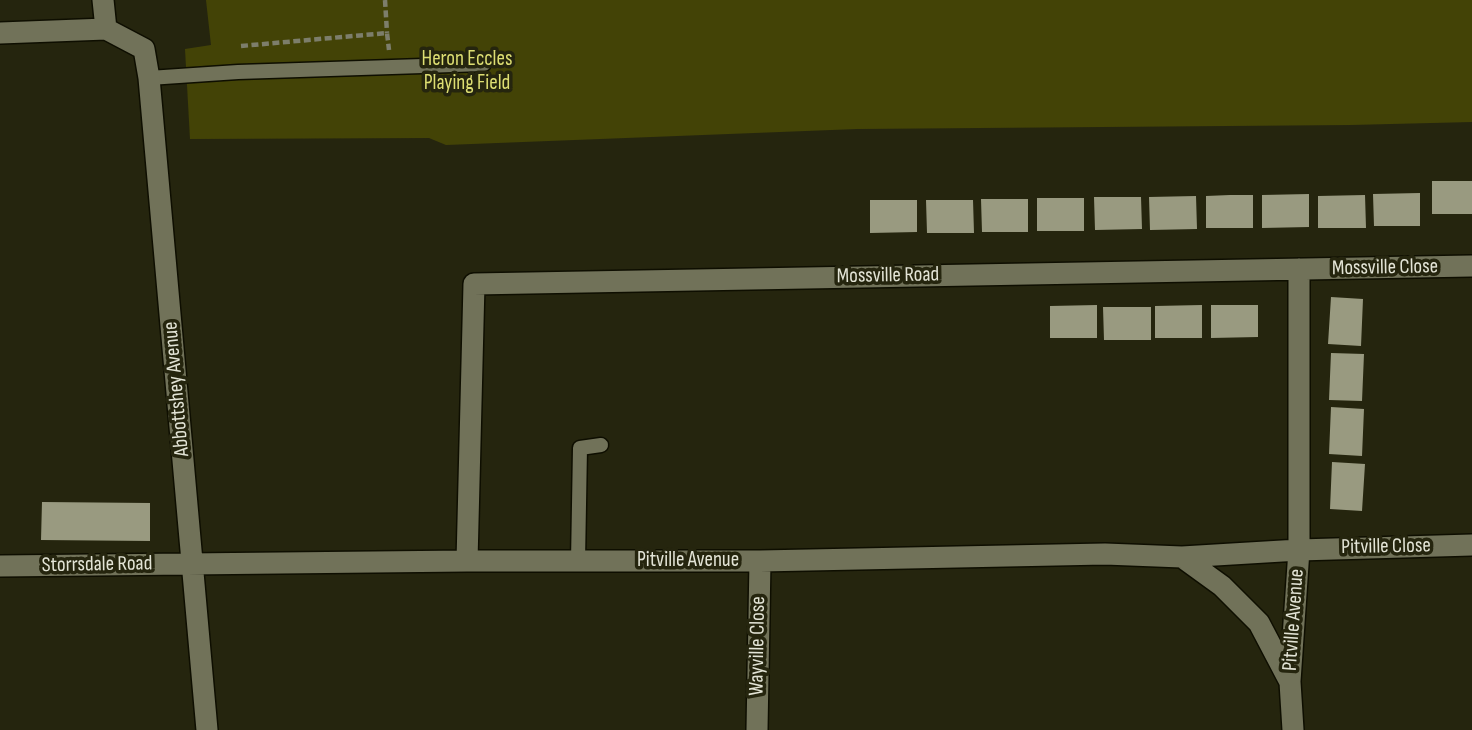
<!DOCTYPE html>
<style>
body{margin:0}
canvas{display:block;background:#25250e}
</style>
<canvas width="1472" height="730"></canvas>
<script>
const ctx = document.querySelector('canvas').getContext('2d');
ctx.lineJoin = 'round';
function fillPath(path, color) {
  ctx.fillStyle = color;
  ctx.fill(path, 'evenodd');
}
function shape(rows) {
  const path = new Path2D();
  for (const r of rows) {
    path.moveTo(r[0], r[1]);
    for (let i = 2; i < r.length; i += 2) path.lineTo(r[i], r[i + 1]);
  }
  return path;
}
function stroke(path, color, width, dash) {
  ctx.strokeStyle = color;
  ctx.lineWidth = width;
  ctx.lineCap = dash ? 'butt' : 'round';
  ctx.setLineDash(dash || []);
  ctx.stroke(path);
}
function drawText(font, color, halo, rows, align = 'center') {
  ctx.font = font + ' "Sofia Sans Condensed",sans-serif';
  ctx.lineWidth = 7;
  ctx.setLineDash([]);
  ctx.textBaseline = 'middle';
  ctx.strokeStyle = halo;
  ctx.fillStyle = color;
  for (const [text, x, y, turn = 0] of rows) {
    ctx.save();
    ctx.translate(x, y);
    ctx.rotate((+turn || 0) * Math.PI / 180);
    ctx.textAlign = isNaN(turn) ? turn : align;
    if (halo) ctx.strokeText(text, 0, 0);
    ctx.fillText(text, 0, 0);
    ctx.restore();
  }
}
const green = shape([
 [206,0,1472,0,1472,122,1350,125,857,129,446,145,429,138,190,139,185,49,211,45]
]);
const building = shape([
 [1432,181,1472,181,1472,214,1432,214],
 [1420,193,1420,226,1374,226,1373,194],
 [1309,194,1309,227,1262,228,1262,195],
 [1230,195,1253,195,1253,228,1206,228,1206,196],
 [1365,195,1366,228,1318,228,1318,196],
 [1196,196,1197,229,1150,230,1149,197],
 [1094,197,1141,197,1142,229,1095,230],
 [1037,198,1084,198,1084,231,1037,231],
 [981,199,1028,199,1028,232,982,232],
 [870,200,917,200,917,232,870,233],
 [926,200,973,200,974,233,927,233],
 [1331,297,1363,299,1361,346,1328,344],
 [1097,305,1097,338,1050,338,1050,306],
 [1202,305,1202,338,1155,338,1155,306],
 [1211,305,1258,305,1258,337,1211,338],
 [1103,307,1151,307,1151,340,1104,340],
 [1331,353,1364,354,1362,401,1329,400],
 [1331,407,1364,409,1362,456,1329,454],
 [1332,462,1365,464,1362,511,1330,509],
 [42,502,150,503,150,541,41,540]
]);
const path = shape([
 [385,0,387,33],
 [241,46,387,33,389,50]
]);
const lane = shape([
 [149,78,238,72,484,64],
 [578,561,580,448,601,445]
]);
const street = shape([
 [103,0,106,29,144,49,149,78,207,730],
 [0,33,106,29],
 [1299,269,1299,550,1472,545],
 [1182,557,1299,550,1290,681],
 [467,561,474,284,1471,266],
 [0,566,467,561,760,561,1105,554,1182,557,1222,586,1259,623,1290,682,1293,730],
 [757,730,760,561]
]);
const parkNames = [
 ["Heron Eccles",467,60],
 ["Playing Field",467,84]
];
const streetNames = [
 ["Mossville Close",1385,268,-1],
 ["Mossville Road",888,276,-1],
 ["Abbottshey Avenue",177,389,-95],
 ["Pitville Close",1386,547,-1],
 ["Pitville Avenue",688,561],
 ["Storrsdale Road",97,565,-1],
 ["Pitville Avenue",1294,620,-86],
 ["Wayville Close",758,646,-89]
];
fillPath(green, '#434306');
fillPath(building, '#999a80');
stroke(lane, '#0e0e00', 17);
stroke(street, '#0e0e00', 24);
stroke(path, '#7d7e6b', 4.5, [7, 3.5]);
stroke(lane, '#717259', 14);
stroke(street, '#717259', 21);
drawText('21px', '#ddde72', '#25250e', parkNames);
drawText('21px', '#e3e4d6', '#25250e', streetNames);
</script>
